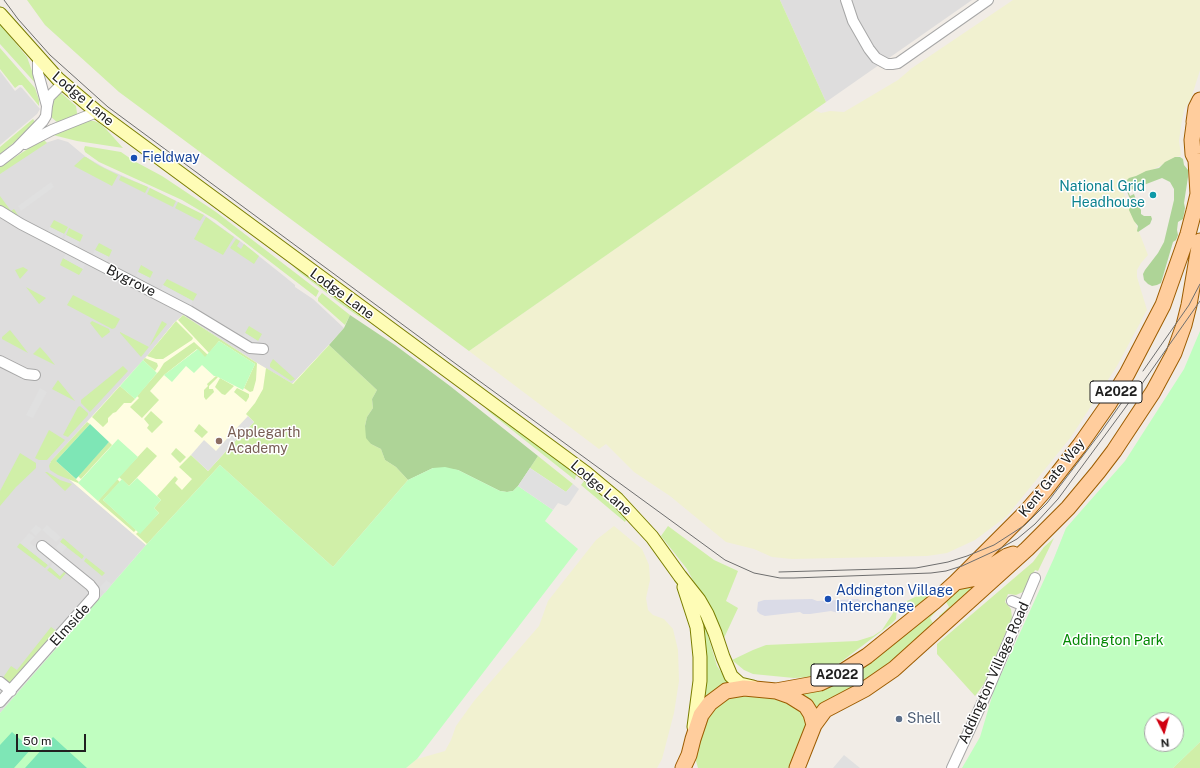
<!DOCTYPE html>
<style>
body{margin:0}
#map{position:relative;width:1200px;height:768px;overflow:hidden;background:#f1ece6;font-family:"Public Sans",sans-serif}
canvas{display:block}
.north{position:absolute;left:1144px;top:712px;width:40px;height:40px;box-sizing:border-box;background:#fff;border:1px solid #a6a6a6;border-radius:50%;rotate:174deg;font-size:11px;font-weight:700;line-height:16px;text-align:center;color:#202020}
.north::after{content:'';display:block;margin:auto;width:14px;height:18px;background:#d00010;clip-path:polygon(50% 0,100% 100%,50% 72%,0 100%)}
.scale{position:absolute;left:16px;top:734px;width:70px;height:18px;box-sizing:border-box;border:2px solid #202020;border-top:0;padding-left:5px;font-size:12px;line-height:14px;white-space:nowrap;color:#202020;-webkit-text-stroke:3px #fff;paint-order:stroke}
</style>
<div id="map">
<canvas width="1200" height="768"></canvas>
<div class="north">N</div>
<div class="scale">50 m</div>
</div>
<script>
const ctx = document.querySelector('canvas').getContext('2d');
ctx.lineJoin = 'round';
function fillPath(path, color) {
  ctx.fillStyle = color;
  ctx.fill(path, 'evenodd');
}
function shape(rows) {
  const path = new Path2D();
  for (const r of rows) {
    path.moveTo(r[0], r[1]);
    for (let i = 2; i < r.length; i += 2) path.lineTo(r[i], r[i + 1]);
  }
  return path;
}
function stroke(path, color, width, dash) {
  ctx.strokeStyle = color;
  ctx.lineWidth = width;
  ctx.lineCap = dash ? 'butt' : 'round';
  ctx.setLineDash(dash || []);
  ctx.stroke(path);
}
function drawText(font, color, halo, rows, align = 'center') {
  ctx.font = font + ' "Public Sans",sans-serif';
  ctx.lineWidth = 3;
  ctx.setLineDash([]);
  ctx.textBaseline = 'middle';
  ctx.strokeStyle = halo;
  ctx.fillStyle = color;
  for (const [text, x, y, turn = 0] of rows) {
    ctx.save();
    ctx.translate(x, y);
    ctx.rotate((+turn || 0) * Math.PI / 180);
    ctx.textAlign = isNaN(turn) ? turn : align;
    if (halo) ctx.strokeText(text, 0, 0);
    ctx.fillText(text, 0, 0);
    ctx.restore();
  }
}
const residential = shape([
 [780,0,972,0,826,102],
 [0,71,15,91,20,87,22,88,40,109,37,114,0,145],
 [58,139,68,142,86,157,105,168,150,188,204,215,240,241,284,276,295,285,295,287,313,299,344,328,293,384,257,363,183,316,174,323,147,356,51,461,74,483,146,545,0,713,0,172,42,144]
]);
const education = shape([
 [183,315,257,363,292,384,329,345,366,438,408,480,220,465,146,545,50,463,147,356,174,323]
]);
const farmland = shape([
 [1013,0,1200,0,1200,70,1191,99,1184,110,1181,126,1179,141,1181,155,1121,186,1148,255,1141,263,1137,270,1137,277,1147,310,1117,366,1071,437,1007,516,975,540,947,553,927,556,792,559,772,557,754,549,726,542,670,496,634,472,606,444,599,449,469,351,814,110,821,113,830,111,844,112,898,80,912,68],
 [614,526,642,549,649,565,650,580,646,598,648,610,653,615,664,619,673,629,678,650,679,681,674,713,662,759,657,768,406,768,417,759,445,751,451,740,456,726,474,701,539,626,548,601,596,540]
]);
const grass = shape([
 [27,0,780,0,826,102,469,351,119,92,45,25],
 [0,24,27,57,37,85,0,44],
 [0,48,35,88,39,100,39,106,22,85,19,85,15,88,0,69],
 [60,92,76,106,77,113,77,115,58,123,50,116,51,101],
 [33,119,36,123,0,155,0,147],
 [87,121,94,121,99,123,106,129,123,148,77,141,53,135],
 [43,139,47,143,0,174,0,167],
 [85,146,121,152,134,161,162,176,216,212,319,291,316,297,216,220,182,200,99,162,85,152,84,149],
 [84,157,86,157,98,165,118,175,112,186,74,166],
 [121,176,148,187,145,193,119,180],
 [150,188,176,201,173,207,147,194],
 [0,196,11,211,14,209,19,217,18,218,0,205],
 [178,202,204,215,200,221,175,208],
 [206,217,234,237,223,255,194,239],
 [54,220,68,227,64,234,50,227],
 [69,228,83,235,80,242,66,235],
 [236,239,240,241,237,246,241,249,244,244,259,256,254,264,230,248],
 [99,243,112,250,109,257,95,250],
 [63,258,83,269,79,275,60,265],
 [290,263,323,288,366,319,358,316,341,304,299,272],
 [141,265,153,272,150,278,138,272],
 [23,267,28,270,20,279,15,270],
 [167,279,197,294,193,301,163,285],
 [26,287,46,298,39,304],
 [322,293,350,315,345,325,318,301,318,298],
 [73,295,120,319,115,328,112,329,67,305],
 [183,315,257,363,256,380,253,391,250,392,244,388,255,364,219,341,209,353,178,320],
 [92,321,109,329,110,332,102,338,90,323],
 [162,321,167,324,141,357,120,333,120,332,149,347],
 [176,321,193,338,192,340,163,359,156,359,147,356],
 [249,326,262,334,258,341,245,333],
 [10,330,18,340,28,353,2,339,2,337],
 [194,342,208,355,205,358,197,349,164,375,150,391,159,400,142,418,130,407,139,398,137,396,159,371,164,363],
 [329,345,377,390,372,399,373,408,367,417,365,426,371,444,381,449,385,460,396,467,408,480,333,567,220,465,147,544,136,534,138,532,140,533,159,513,154,508,161,500,157,496,175,476,178,479,175,483,182,490,192,479,179,467,191,455,208,471,238,438,232,433,234,431,240,437,254,422,246,414,255,403,263,389,266,368,293,384],
 [40,347,48,356,55,365,33,354],
 [145,358,157,363,158,366,155,371,143,360],
 [273,359,293,377,295,379,291,381,270,367,270,364],
 [123,366,128,371,90,412,81,403,81,400],
 [216,376,218,377,209,386,209,389,213,389,214,392,206,400,204,397,204,390,208,386,207,384],
 [220,378,234,386,225,395,222,394,215,387],
 [58,380,75,401,52,389],
 [120,386,135,399,131,403,124,403,116,412,113,413,108,418,108,422,103,427,92,417],
 [237,388,249,394,249,397,246,402,234,392],
 [482,404,575,473,576,475,575,480,488,411],
 [80,406,88,413,88,415,68,437,63,435,78,407],
 [151,411,163,422,152,433,147,428,149,425,144,419],
 [87,422,90,424,56,461,79,482,78,483,58,475,50,470,49,466,51,461],
 [199,424,208,432,202,438,194,431],
 [49,430,65,440,47,460,39,460,35,458],
 [109,442,112,445,81,479,78,476],
 [147,447,157,456,129,486,119,477],
 [176,448,186,457,180,463,171,454],
 [20,453,36,463,36,468,16,487,0,506,0,491],
 [538,456,573,484,566,492,530,468],
 [45,472,47,472,60,480,72,484,65,491],
 [117,479,120,482,103,500,136,530,134,532,98,501],
 [584,481,619,511,626,520,625,522,581,485],
 [668,526,714,560,738,571,726,601,738,608,724,638,687,569,661,536],
 [63,538,84,556,82,559,60,542],
 [1054,538,1038,571,1035,570,1025,591,1016,595,1008,594,1005,602,1011,609,1012,618,984,684,975,696,937,654,937,644,1033,562,1044,547],
 [20,543,48,565,45,568,17,547],
 [86,558,105,573,102,576,84,561],
 [50,567,60,576,64,572,66,573,60,580,47,570],
 [986,577,939,620,939,616,949,607,945,600,962,584],
 [929,594,927,599,909,614,906,608,905,602,915,597],
 [939,604,940,607,930,618,934,625,885,668,815,714,796,694,826,689,850,677],
 [695,605,703,619,717,666,724,676,732,685,699,712],
 [897,607,896,619,891,624,833,668,823,673,809,677,794,678,753,674,744,670,732,660,753,650,766,645,857,641,873,636,882,630],
 [51,627,58,632,13,682,7,682,2,679,11,666,17,670],
 [745,693,785,701,793,705,800,711,805,720,805,732,789,768,698,768,696,761,696,752,706,715,720,698],
 [1200,742,1200,768,1173,768]
]);
const forest = shape([
 [1175,157,1180,157,1183,159,1184,165,1188,170,1188,177,1184,203,1185,208,1183,219,1178,222,1177,230,1178,235,1176,240,1173,242,1161,283,1157,285,1152,286,1148,284,1144,280,1143,274,1145,270,1158,253,1164,242,1174,200,1174,189,1170,182,1162,178,1128,191,1130,196,1134,194,1137,203,1141,210,1141,214,1144,216,1151,216,1152,219,1150,224,1138,232,1137,231,1138,226,1134,221,1129,210,1130,199,1126,189,1128,184,1127,180,1129,178,1136,176,1146,171,1159,168,1165,162],
 [350,315,395,345,450,386,538,456,518,486,513,491,507,492,500,491,458,470,433,468,408,480,396,467,385,460,381,449,371,444,366,438,365,426,367,417,373,408,372,399,377,390,329,345,344,328]
]);
const park = shape([
 [1200,331,1200,742,1173,768,962,768,980,737,994,690,1054,558,1066,528,1125,461,1184,369],
 [1152,720,1176,720,1176,744,1152,744],
 [219,341,255,364,243,390,216,376,214,376,202,365,194,373,186,366,172,382,164,375,198,349,205,357],
 [143,360,157,373,135,399,120,386],
 [118,439,138,457,98,501,78,483],
 [220,465,333,567,408,480,433,468,445,467,458,470,500,491,507,492,513,491,518,486,553,510,545,521,578,549,417,759,406,768,0,768,0,713,147,544],
 [137,478,161,500,154,508,159,513,140,534,103,500,122,479,129,486]
]);
const pitch = shape([
 [90,424,109,442,76,479,56,461],
 [12,732,31,749,14,768,0,768,0,745],
 [53,737,87,768,25,768]
]);
const parking = shape([
 [51,182,54,187,21,211,18,206],
 [50,227,64,234,61,240,47,233],
 [66,235,80,242,76,248,63,241],
 [95,250,109,257,106,263,92,256],
 [67,252,86,262,83,269,63,258],
 [138,272,150,278,147,284,135,278],
 [163,285,193,301,190,307,160,291],
 [245,333,258,341,254,347,241,339],
 [40,388,47,392,33,418,26,415],
 [248,416,254,422,240,437,234,431],
 [232,433,238,438,208,471,191,455,204,440,216,451],
 [530,468,566,492,573,484,579,489,569,504,566,506,558,503,553,510,518,486],
 [36,525,42,529,36,536,30,531],
 [47,525,61,537,56,542,42,530],
 [29,533,35,537,30,543,52,560,48,565,20,543],
 [60,542,67,547,62,553,56,547],
 [54,561,65,570,60,576,50,567],
 [106,580,112,584,105,593,99,588],
 [844,755,860,768,833,768]
]);
const plaza = shape([
 [812,599,817,601,858,599,862,602,862,607,860,610,856,612,838,613,831,611,810,614,803,614,800,612,765,616,760,614,757,611,758,602,764,600]
]);
const street = shape([
 [846,0,853,21,869,49,876,58,887,64,892,64,898,63,988,0],
 [38,58,38,73,47,106],
 [25,144,52,130,97,112],
 [0,161,17,148,43,121,46,116,47,106,49,97,62,84],
 [0,211,21,224,189,311,250,348,263,349],
 [0,361,26,374,35,375],
 [1012,601,1024,606],
 [0,682,11,691],
 [0,702,94,596,94,590,90,585,42,546],
 [952,768,988,690,1035,578]
]);
const secondary = shape([
 [0,14,58,79,97,112,586,473,617,499,652,537,680,576,699,600,707,614,715,633,723,657,731,676,740,684,753,687],
 [684,587,697,627,700,657,700,681,694,727]
]);
const primary = shape([
 [1200,113,1194,125,1192,140,1193,154,1196,160,1200,164],
 [1194,122,1196,108,1200,100],
 [957,582,972,579,1007,556,1013,554],
 [776,691,820,683,839,674,867,656,934,602,956,582,1025,513,1045,490,1080,445,1108,405,1127,374,1163,305,1188,234,1194,211,1198,194,1196,160],
 [814,725,825,710,865,689,894,669,1027,549,1068,508,1098,472,1114,451,1153,392,1174,353,1184,325,1189,305,1200,241],
 [683,768,689,755,693,739,701,715,710,703,726,691,744,688,776,691,790,696,806,706,811,714,814,725,797,768]
]);
const tram = shape([
 [4,0,18,19,50,55,108,107,456,364,710,549,725,560,754,573,780,578,794,578,931,573,946,571,962,566,999,549,1017,539,1035,524,1058,499,1125,408,1200,301],
 [1143,371,1189,305,1200,284],
 [779,572,916,568,948,562,967,556,994,545,1025,525,1047,503,1101,432,1134,385]
]);
const markers = [
 [134,158,4,"#1a4fb4"],
 [1153,195,4,"#0f9aa8"],
 [219,441,4,"#8d6e63"],
 [828,599,4,"#1a4fb4"],
 [899,719,4,"#5c6f8a"]
];
const shields = [
 [1116,392,52],
 [837,675,52]
];
const shieldNames = [
 ["A2022",1116,392],
 ["A2022",837,675]
];
const streetNames = [
 ["Lodge Lane",83,99,40],
 ["Bygrove",131,281,27],
 ["Lodge Lane",342,294,36],
 ["Kent Gate Way",1052,478,-51],
 ["Lodge Lane",601,488,41],
 ["Elmside",70,625,-48],
 ["Addington Village Road",994,673,-66]
];
const transitNames = [
 ["Fieldway",142,158],
 ["Addington Village",836,591],
 ["Interchange",836,607]
];
const cultureNames = [
 ["National Grid",1145,187],
 ["Headhouse",1145,203]
];
const educationNames = [
 ["Applegarth",227,433],
 ["Academy",227,449]
];
const parkNames = [
 ["Addington Park",1113,641]
];
const serviceNames = [
 ["Shell",907,719]
];
fillPath(residential, '#dedddd');
fillPath(education, '#fffde1');
fillPath(farmland, '#f1f1d0');
fillPath(grass, '#d0efa8');
fillPath(forest, '#aed497');
fillPath(park, '#c0fec0');
fillPath(pitch, '#7ee6b6');
fillPath(parking, '#e0e0e0');
fillPath(plaza, '#dadbe7');
stroke(street, '#a7a7a7', 12);
stroke(secondary, '#7a7e00', 15);
stroke(primary, '#9c5c00', 17);
stroke(street, '#fff', 10);
stroke(secondary, '#fefcb6', 13);
stroke(primary, '#ffcd9d', 15);
stroke(tram, '#6e6e6e', 1);
for (const [x, y, r, color] of markers) {
  const dot = new Path2D();
  dot.arc(x, y, r, 0, 2 * Math.PI);
  ctx.fillStyle = color;
  ctx.fill(dot);
  stroke(dot, '#fff', 1.5);
}
for (const [x, y, w] of shields) {
  const box = new Path2D();
  box.roundRect(x - w / 2, y - 11, w, 22, 3);
  ctx.fillStyle = '#fff';
  ctx.fill(box);
  stroke(box, '#202020', 1);
}
drawText('bold 13px', '#202020', null, shieldNames);
drawText('14px', '#202020', '#fff', streetNames);
drawText('14px', '#164399', '#fff', transitNames, 'left');
drawText('14px', '#0d838f', '#fff', cultureNames, 'right');
drawText('14px', '#785e54', '#fff', educationNames, 'left');
drawText('14px', '#038903', '#fff', parkNames);
drawText('14px', '#4e5e75', '#fff', serviceNames, 'left');
</script>
